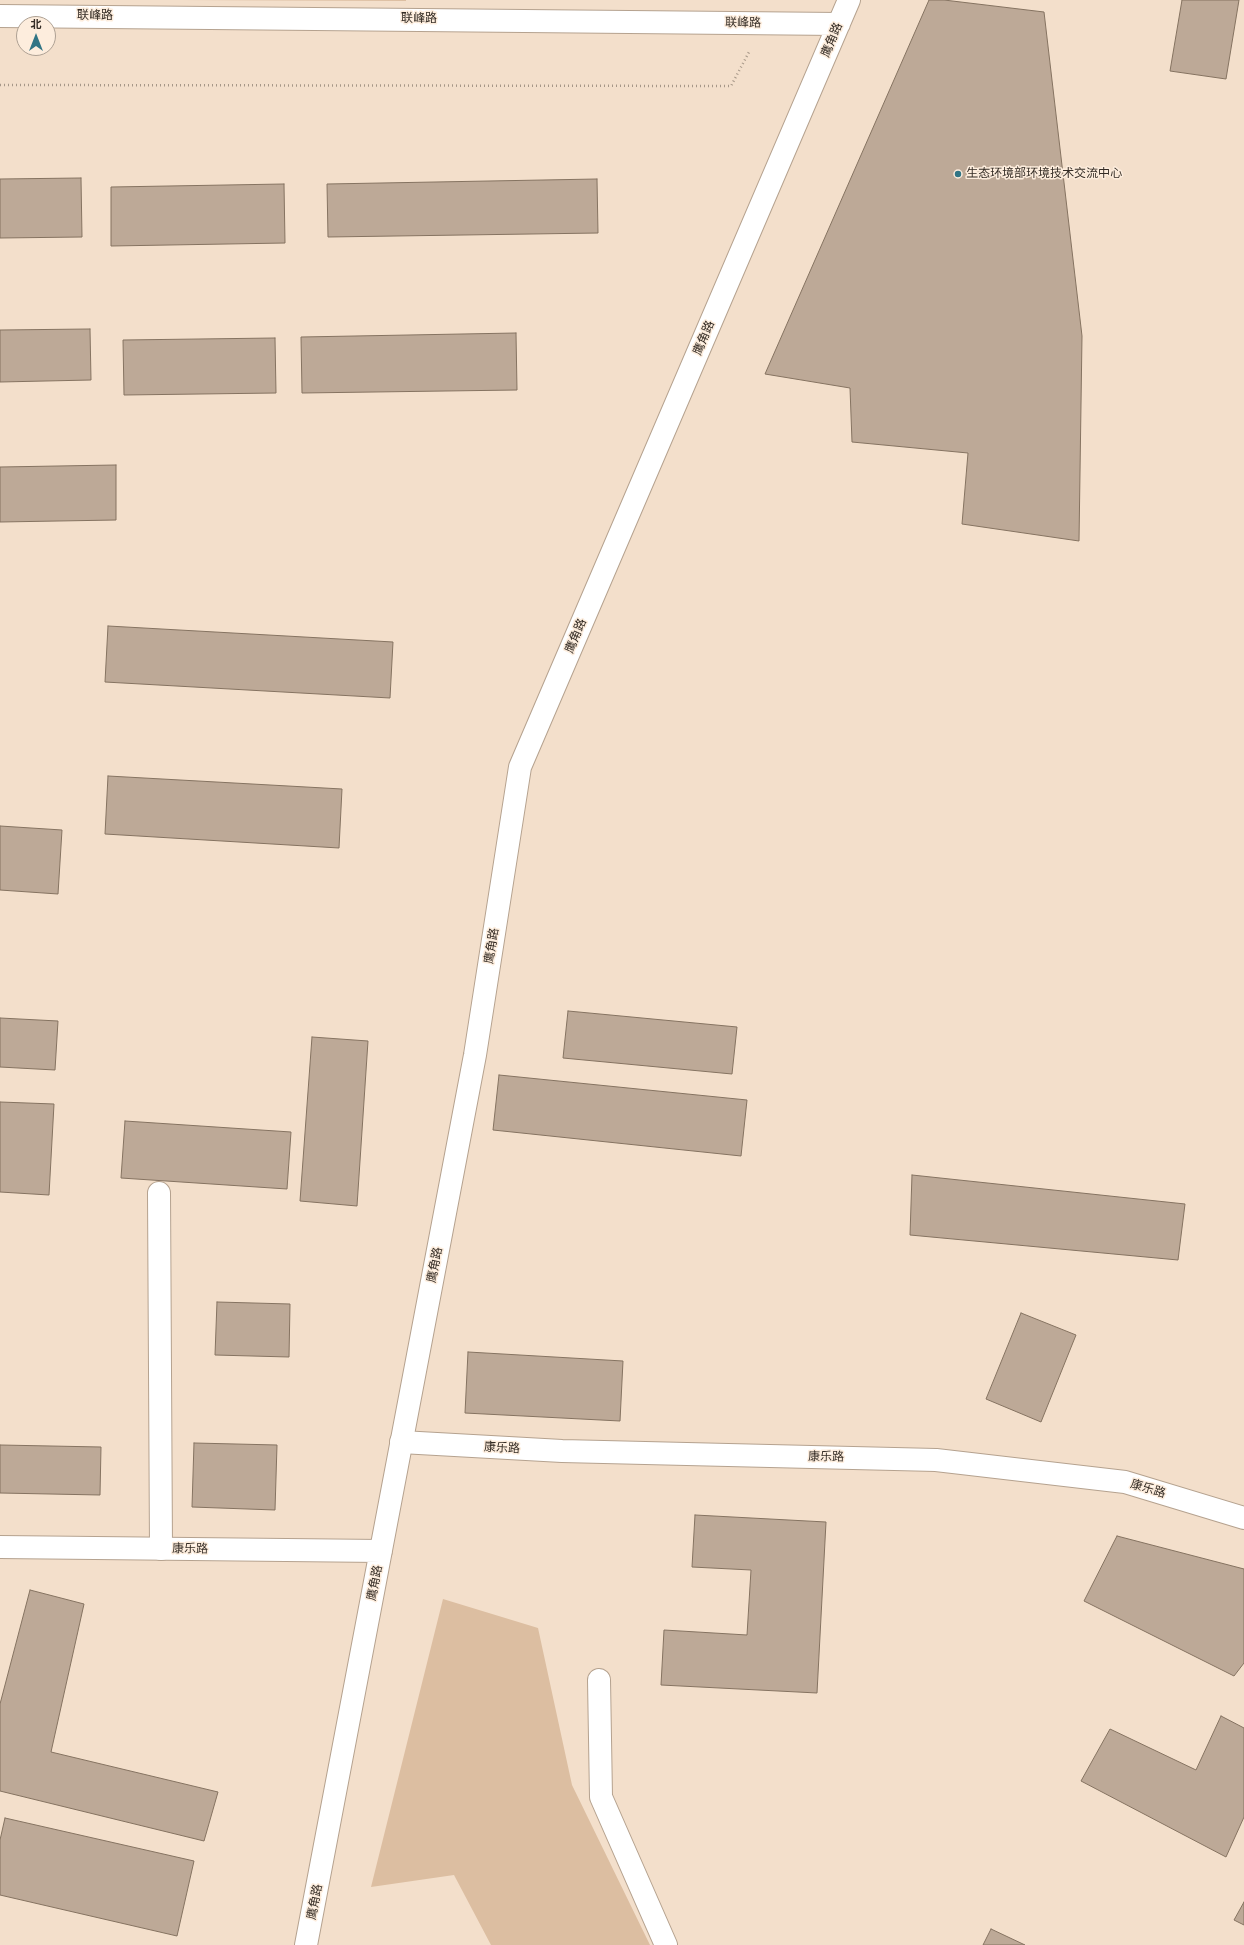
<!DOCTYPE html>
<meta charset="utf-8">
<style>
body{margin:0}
#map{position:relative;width:1244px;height:1945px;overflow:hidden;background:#f3dfcb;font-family:Rubik,"Noto Sans SC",sans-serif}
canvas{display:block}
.north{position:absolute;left:16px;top:16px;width:40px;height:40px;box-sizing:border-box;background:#fdeddd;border:1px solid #ada093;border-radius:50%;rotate:0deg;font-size:11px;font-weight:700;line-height:16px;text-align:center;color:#342c25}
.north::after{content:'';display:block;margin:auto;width:14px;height:18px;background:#317585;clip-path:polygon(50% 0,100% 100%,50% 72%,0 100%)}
</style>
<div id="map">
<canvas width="1244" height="1945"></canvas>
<div class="north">北</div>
</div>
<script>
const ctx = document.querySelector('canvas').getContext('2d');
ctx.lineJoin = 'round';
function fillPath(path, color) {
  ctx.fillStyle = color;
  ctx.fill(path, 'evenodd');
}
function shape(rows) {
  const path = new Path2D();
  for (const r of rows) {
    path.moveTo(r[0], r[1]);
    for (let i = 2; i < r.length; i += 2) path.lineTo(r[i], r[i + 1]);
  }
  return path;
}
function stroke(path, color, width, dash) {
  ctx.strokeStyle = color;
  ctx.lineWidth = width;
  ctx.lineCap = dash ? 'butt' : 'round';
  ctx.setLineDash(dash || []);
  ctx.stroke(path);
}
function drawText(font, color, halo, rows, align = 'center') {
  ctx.font = font + ' Rubik,"Noto Sans SC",sans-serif';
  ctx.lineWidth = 3;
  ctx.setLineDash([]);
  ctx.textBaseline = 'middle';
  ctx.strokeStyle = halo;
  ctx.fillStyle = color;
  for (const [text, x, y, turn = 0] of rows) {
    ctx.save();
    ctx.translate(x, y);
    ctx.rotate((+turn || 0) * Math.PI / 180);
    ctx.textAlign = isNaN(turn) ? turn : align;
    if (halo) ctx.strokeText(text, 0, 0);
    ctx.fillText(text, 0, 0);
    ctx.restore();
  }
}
const green = shape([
 [182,0,406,0,406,1],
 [443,1599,538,1628,572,1785,650,1945,491,1945,454,1875,371,1887]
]);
const building = shape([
 [929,0,944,0,1044,12,1082,336,1079,541,962,524,968,453,852,442,850,388,765,374,929,0],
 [1182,0,1239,0,1226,79,1170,71,1182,0],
 [81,178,82,237,0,238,0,179,81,178],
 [597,179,598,233,328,237,327,184,597,179],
 [284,184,285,243,111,246,111,187,284,184],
 [90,329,91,380,0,382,0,330,90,329],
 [516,333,517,390,302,393,301,337,516,333],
 [275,338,276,393,124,395,123,340,275,338],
 [116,465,116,520,0,522,0,467,116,465],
 [108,626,393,642,390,698,105,682,108,626],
 [108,776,342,789,339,848,105,834,108,776],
 [0,826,62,830,58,894,0,890,0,826],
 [568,1011,737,1027,732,1074,563,1058,568,1011],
 [0,1018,58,1021,55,1070,0,1067,0,1018],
 [312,1037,368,1041,357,1206,300,1201,312,1037],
 [499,1075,747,1100,741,1156,493,1130,499,1075],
 [0,1102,54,1104,49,1195,0,1192,0,1102],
 [125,1121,291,1132,287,1189,121,1178,125,1121],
 [912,1175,1185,1204,1178,1260,910,1235,912,1175],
 [217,1302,290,1304,289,1357,215,1355,217,1302],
 [1021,1313,1076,1335,1041,1422,986,1399,1021,1313],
 [468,1352,623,1361,620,1421,465,1413,468,1352],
 [194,1443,277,1445,275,1510,192,1507,194,1443],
 [0,1445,101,1447,100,1495,0,1493,0,1445],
 [695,1515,826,1522,817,1693,661,1685,664,1630,747,1635,751,1570,692,1567,695,1515],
 [1117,1536,1244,1569,1244,1663,1234,1676,1084,1601,1117,1536],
 [30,1590,84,1604,51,1752,218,1792,204,1841,0,1791,0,1704,30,1590],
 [1221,1716,1244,1728,1244,1817,1226,1857,1081,1781,1110,1729,1196,1770,1221,1716],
 [5,1818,194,1861,177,1936,0,1895,0,1840,5,1818],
 [1244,1902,1244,1925,1234,1920,1244,1902],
 [991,1929,1025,1945,983,1945,991,1929]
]);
const path = shape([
 [0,85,731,86,749,52]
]);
const street = shape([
 [159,1193,161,1549],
 [401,1442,562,1451,936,1460,1125,1482,1244,1518],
 [599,1680,601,1797,666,1945]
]);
const secondary = shape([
 [0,16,839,24],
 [0,1547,381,1551],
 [306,1945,475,1055,520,767,849,0]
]);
const markers = [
 [958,174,4,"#317585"]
];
const streetNames = [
 ["联峰路",95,16],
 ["联峰路",419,19],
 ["联峰路",743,23,1],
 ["鹰角路",832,40,-67],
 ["鹰角路",704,338,-67],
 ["鹰角路",576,636,-67],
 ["鹰角路",492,946,-81],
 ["鹰角路",435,1265,-79],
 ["康乐路",502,1448,3],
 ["康乐路",826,1457,1],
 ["康乐路",1148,1489,17],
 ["康乐路",190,1549,1],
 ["鹰角路",375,1583,-79],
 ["鹰角路",315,1902,-79]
];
const poiNames = [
 ["生态环境部环境技术交流中心",966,174]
];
fillPath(green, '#dcbea1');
fillPath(building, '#bda997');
stroke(building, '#857361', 1);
stroke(street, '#b5a28f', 24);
stroke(secondary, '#b5a28f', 24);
stroke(path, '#a69788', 2.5, [1, 3]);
stroke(street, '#fff', 22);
stroke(secondary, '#fff', 22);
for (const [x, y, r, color] of markers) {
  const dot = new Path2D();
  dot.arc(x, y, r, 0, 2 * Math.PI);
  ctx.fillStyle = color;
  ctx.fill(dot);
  stroke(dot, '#fdeddd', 1.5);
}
drawText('12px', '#342c25', '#fdeddd', streetNames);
drawText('12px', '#342c25', '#fdeddd', poiNames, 'left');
</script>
